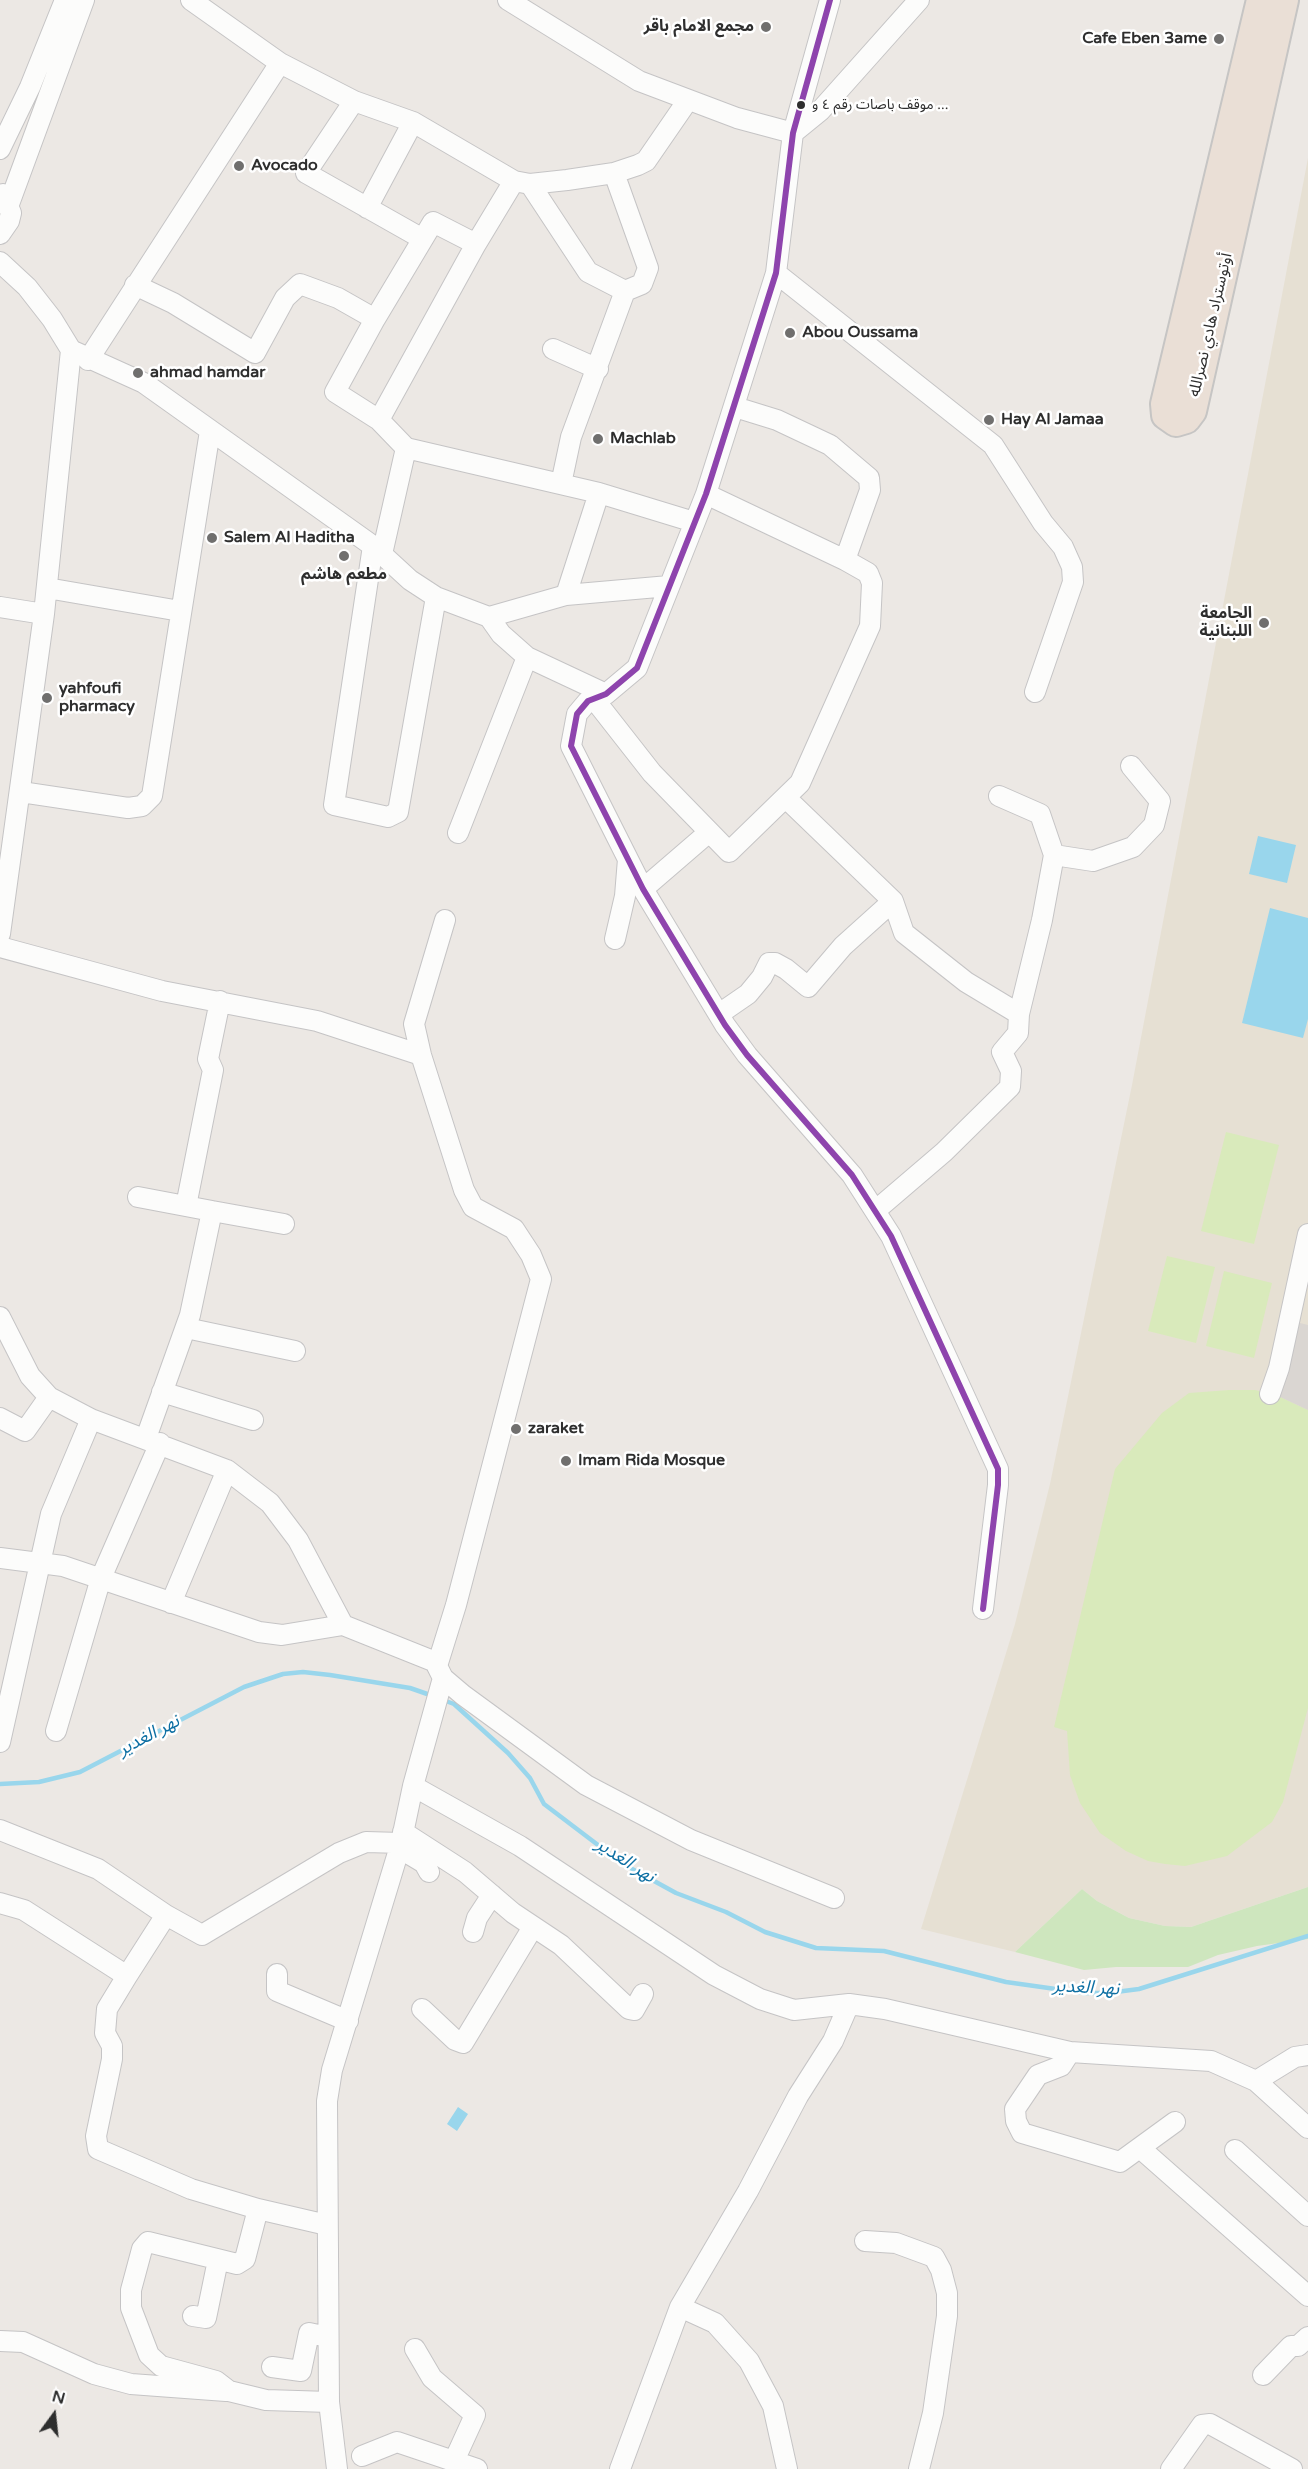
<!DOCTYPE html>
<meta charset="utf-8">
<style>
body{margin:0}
#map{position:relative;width:1308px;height:2469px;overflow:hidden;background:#ece8e4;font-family:"Varela Round",sans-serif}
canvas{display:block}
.north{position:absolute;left:24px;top:2385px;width:60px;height:60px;-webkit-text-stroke:4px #fff;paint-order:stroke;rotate:15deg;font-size:16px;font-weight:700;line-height:24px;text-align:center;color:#2e2e2e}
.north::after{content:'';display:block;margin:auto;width:21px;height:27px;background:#2e2e2e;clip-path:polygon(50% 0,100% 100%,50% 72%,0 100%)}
</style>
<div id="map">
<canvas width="1308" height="2469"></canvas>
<div class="north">N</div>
</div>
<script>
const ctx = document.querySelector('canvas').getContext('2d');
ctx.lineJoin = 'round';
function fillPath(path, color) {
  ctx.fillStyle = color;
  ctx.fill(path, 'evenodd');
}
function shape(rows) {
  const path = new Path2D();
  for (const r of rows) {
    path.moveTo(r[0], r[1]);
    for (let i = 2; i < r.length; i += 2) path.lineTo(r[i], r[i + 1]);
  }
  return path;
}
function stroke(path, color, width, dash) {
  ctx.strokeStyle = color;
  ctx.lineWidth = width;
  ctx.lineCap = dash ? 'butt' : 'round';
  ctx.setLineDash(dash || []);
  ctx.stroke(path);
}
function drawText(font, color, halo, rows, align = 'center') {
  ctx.font = font + ' "Varela Round","Noto Sans Arabic",sans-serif';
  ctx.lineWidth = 5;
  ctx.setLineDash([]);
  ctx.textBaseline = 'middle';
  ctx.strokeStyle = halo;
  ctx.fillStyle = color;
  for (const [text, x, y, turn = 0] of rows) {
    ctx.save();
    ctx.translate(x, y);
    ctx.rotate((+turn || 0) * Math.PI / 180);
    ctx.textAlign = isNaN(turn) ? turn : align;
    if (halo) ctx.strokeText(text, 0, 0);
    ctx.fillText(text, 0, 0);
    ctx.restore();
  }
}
const education = shape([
 [1308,158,1308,1887,1191,1927,1165,1926,1129,1918,1097,1901,1082,1889,1015,1952,921,1929,1015,1624,1050,1484,1132,1085]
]);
const green = shape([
 [1308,1887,1308,1939,1257,1946,1218,1955,1188,1967,1116,1967,1084,1970,1015,1952,1082,1889,1097,1901,1129,1918,1165,1926,1191,1927]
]);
const pitch = shape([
 [1226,1132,1279,1145,1254,1244,1201,1231],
 [1167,1256,1215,1267,1196,1343,1148,1331],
 [1224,1271,1272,1283,1254,1358,1206,1346],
 [1229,1390,1255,1390,1276,1395,1308,1410,1308,1708,1283,1802,1272,1822,1227,1856,1185,1866,1165,1864,1148,1861,1126,1851,1100,1833,1080,1803,1070,1775,1067,1731,1054,1727,1115,1469,1162,1413,1189,1393]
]);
const plaza = shape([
 [1288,1320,1308,1325,1308,1410,1276,1395]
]);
const water = shape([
 [1258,836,1296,845,1287,883,1249,874],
 [1270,908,1308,918,1308,1019,1303,1038,1242,1023],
 [458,2107,468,2114,457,2131,447,2124]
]);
const stream = shape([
 [443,1700,454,1704,508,1753,530,1778,544,1804,623,1864,676,1893,726,1912,765,1932,816,1948,884,1951,1006,1982,1084,1993,1108,1993,1139,1989,1308,1936],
 [0,1784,39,1782,80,1772,244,1687,283,1674,303,1672,330,1675,410,1688,433,1696]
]);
const minor = shape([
 [191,0,280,63,354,101,413,122,514,181,530,184,567,180,614,173,638,165,646,161,688,100],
 [508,0,639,81,737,118,793,133],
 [830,0,793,133,776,273,706,494,637,668,606,694,588,701,577,714,571,746,643,889,725,1025,747,1055,852,1175,891,1236,998,1469,998,1485,983,1609],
 [354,101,306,173,421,238],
 [793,133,820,111,919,0],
 [0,149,30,87,65,0],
 [514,181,476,244,379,420,406,448,599,493,694,522],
 [530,184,588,272,625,291,642,284,648,268,614,173],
 [9,204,84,0],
 [367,208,413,122],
 [0,234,9,221,11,213,3,194],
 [0,262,27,287,52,319,71,350,144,383,373,546,410,580,436,597,489,617,501,634,527,657,606,694],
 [776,273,993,445,1043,523,1063,547,1072,567,1073,582,1035,692],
 [135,285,173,303,255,353,285,298,300,284,338,298,375,319],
 [553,349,598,369],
 [88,360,280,63],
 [735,407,777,420,830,445,869,478,870,490,845,560],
 [379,420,335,392,375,319,433,222,476,244],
 [561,484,571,437,625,291],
 [373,546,334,805,388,817,398,812,436,597],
 [382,554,406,448],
 [47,588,180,611],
 [566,595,599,493],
 [0,607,44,614],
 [489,617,566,595,669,586],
 [594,699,652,773,729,852,800,783,870,626,872,583,868,573,845,560,706,494],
 [21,792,128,808,142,806,152,796,210,431],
 [786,798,893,901,904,933,966,982,1019,1014,1042,920,1054,855,1040,814,999,796],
 [458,833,527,657],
 [1054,855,1093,861,1133,847,1154,825,1160,801,1131,766],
 [643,889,708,833],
 [445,920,414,1024,421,1055,464,1190,473,1207,514,1229,531,1255,541,1279,456,1605,437,1666,443,1678,463,1695,586,1785,691,1840,834,1898],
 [0,934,44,614,71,350],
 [615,939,625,896,628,859],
 [0,947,162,991,317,1021,421,1055],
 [719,1014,748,994,762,977,769,963,775,963,786,969,808,987,843,946,893,901],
 [138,1197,212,1211,190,1315,146,1438],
 [186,1206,213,1070,208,1059,220,1001],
 [212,1211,284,1224],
 [875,1211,944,1152,1010,1087,1011,1071,1002,1052,1018,1033,1019,1014],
 [0,1317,30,1376,49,1397,91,1419,227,1470,270,1503,298,1540,343,1625,438,1663],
 [186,1328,295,1351],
 [162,1392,253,1420],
 [1270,1394,1279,1368,1308,1234],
 [0,1418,25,1431,49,1397],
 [0,1558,63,1566,259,1632,282,1635,343,1625],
 [171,1603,227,1470],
 [56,1731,101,1578,160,1443],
 [0,1742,51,1514,91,1419],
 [413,1786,520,1846,714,1975,760,1999,794,2010,849,2004,885,2009,1070,2052,1211,2061,1256,2081,1308,2128],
 [0,1830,98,1869,166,1915,202,1935,339,1853,366,1842,401,1843],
 [403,1832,465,1872,513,1913,561,1945,629,2009,634,2010,643,1994],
 [399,1848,424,1863,429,1872],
 [0,1903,24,1910,127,1976,166,1915],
 [473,1932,477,1918,492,1895],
 [277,1974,277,1991,348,2021],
 [127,1976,107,2009,105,2033,112,2046,112,2059,96,2136,98,2149,191,2189,258,2209,327,2225],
 [422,2009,455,2040,463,2043,533,1927],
 [1070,2052,1061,2066,1038,2075,1015,2109,1016,2121,1022,2133,1120,2162,1175,2122],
 [1256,2081,1295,2057,1308,2055],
 [1140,2148,1308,2296],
 [1235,2150,1308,2216],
 [258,2209,245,2259,237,2264,148,2242,142,2249,131,2290,131,2308,149,2355,161,2366,216,2381,229,2391,266,2400,329,2402],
 [865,2241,896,2243,934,2257,941,2270,947,2293,947,2316,933,2413,919,2469],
 [680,2307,715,2323,749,2361,773,2406,787,2469],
 [193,2316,206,2318,218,2260],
 [0,2341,23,2342,94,2374,131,2384,226,2391],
 [415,2349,432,2378,475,2415,454,2461],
 [272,2367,301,2371,309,2333,328,2337],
 [1263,2375,1291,2346,1298,2346,1308,2337],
 [362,2456,397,2442,477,2469],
 [337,2469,329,2402,327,2101,332,2070,401,1843,413,1786,443,1678],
 [620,2469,680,2307,748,2191,798,2096,833,2041,849,2004],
 [1171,2469,1202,2425,1210,2424,1292,2469]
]);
const highway = shape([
 [1261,0,1165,404,1166,415,1176,422,1186,419,1192,411,1284,0]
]);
const bus1 = shape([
 [830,0,793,133,776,273,706,494,637,668,606,694,588,701,577,714,571,746,643,889,725,1025,747,1055,852,1175,891,1236,998,1469,998,1485,983,1609]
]);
const markers = [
 [766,27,6,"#706f6e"],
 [1219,39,6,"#706f6e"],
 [801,105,5,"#2e2e2e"],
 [239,166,6,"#706f6e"],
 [790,333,6,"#706f6e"],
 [138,373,6,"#706f6e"],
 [989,420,6,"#706f6e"],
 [598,439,6,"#706f6e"],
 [212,538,6,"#706f6e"],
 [344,556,6,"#706f6e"],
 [1264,623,6,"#706f6e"],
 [47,698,6,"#706f6e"],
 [516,1429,6,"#706f6e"],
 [566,1461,6,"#706f6e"]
];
const busNames = [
 ["موقف باصات رقم ٤ و ...",812,105]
];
const poiNames = [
 ["مجمع الامام باقر",754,27,"right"],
 ["Cafe Eben 3ame",1207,39,"right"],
 ["Avocado",251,166],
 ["Abou Oussama",802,333],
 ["ahmad hamdar",150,373],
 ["Hay Al Jamaa",1001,420],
 ["Machlab",610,439],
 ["Salem Al Haditha",224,538],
 ["مطعم هاشم",344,575,"center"],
 ["الجامعة",1252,614,"right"],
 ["اللبنانية",1252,632,"right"],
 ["yahfoufi",59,689],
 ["pharmacy",59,707],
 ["zaraket",528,1429],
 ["Imam Rida Mosque",578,1461]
];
const streetNames = [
 ["أوتوستراد هادي نصرالله",1211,325,-77]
];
const waterNames = [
 ["نهر الغدير",149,1736,-28],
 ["نهر الغدير",625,1861,33],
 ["نهر الغدير",1086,1988,3]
];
fillPath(education, '#e6e0d3');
fillPath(green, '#cee6be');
fillPath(pitch, '#d9eabb');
fillPath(plaza, '#dad6d2');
fillPath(water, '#99d6ec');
stroke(stream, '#99d6ec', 4.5);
stroke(minor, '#c5c4c5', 22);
stroke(highway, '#c6c5c4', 32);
stroke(minor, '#fcfcfb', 20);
stroke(highway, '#eadfd6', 28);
stroke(bus1, '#8e44ad', 6);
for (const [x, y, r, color] of markers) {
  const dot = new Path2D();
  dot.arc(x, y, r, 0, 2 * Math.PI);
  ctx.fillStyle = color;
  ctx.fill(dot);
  stroke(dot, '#fff', 2);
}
drawText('14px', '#2e2e2e', '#fff', busNames, 'left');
drawText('bold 16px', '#2e2e2e', '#fff', poiNames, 'left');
drawText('16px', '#2e2e2e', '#fff', streetNames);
drawText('italic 18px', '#0d6fa3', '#fff', waterNames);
</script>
